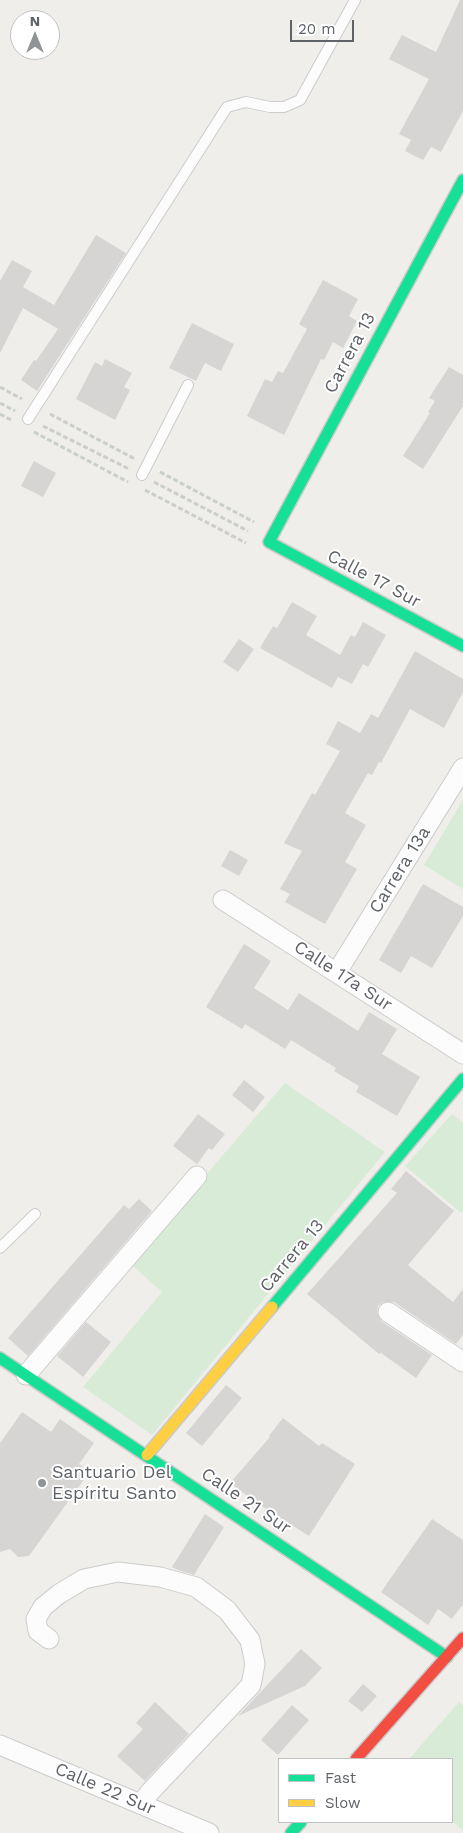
<!DOCTYPE html>
<meta charset="utf-8">
<style>
body{margin:0}
#map{position:relative;width:463px;height:1833px;overflow:hidden;background:#efeeea;font-family:"Work Sans",sans-serif}
canvas{display:block}
.legend{position:absolute;left:278px;top:1758px;width:175px;height:65px;box-sizing:border-box;background:#fff;border:1px solid #bfc1c3;margin:0;padding:6px 9px;list-style:none;font-size:15px;color:#5f6368}
.legend li{display:flex;align-items:center;gap:10px;height:25px}
.legend b{width:25px;border:1px solid #bfc1c3}
.north{position:absolute;left:10px;top:10px;width:50px;height:50px;box-sizing:border-box;background:#fff;border:1px solid #bfc1c3;border-radius:50%;rotate:0deg;font-size:14px;font-weight:700;line-height:20px;text-align:center;color:#5f6368}
.north::after{content:'';display:block;margin:auto;width:18px;height:22px;background:#919496;clip-path:polygon(50% 0,100% 100%,50% 72%,0 100%)}
.scale{position:absolute;left:290px;top:20px;width:64px;height:22px;box-sizing:border-box;border:2px solid #5f6368;border-top:0;padding-left:6px;font-size:15px;line-height:18px;white-space:nowrap;color:#5f6368;-webkit-text-stroke:4px #fff;paint-order:stroke}
</style>
<div id="map">
<canvas width="463" height="1833"></canvas>
<ul class="legend">
<li><b style="height:6px;background:#16e098"></b>Fast</li>
<li><b style="height:6px;background:#ffcf43"></b>Slow</li>
</ul>
<div class="north">N</div>
<div class="scale">20 m</div>
</div>
<script>
const ctx = document.querySelector('canvas').getContext('2d');
ctx.lineJoin = 'round';
function fillPath(path, color) {
  ctx.fillStyle = color;
  ctx.fill(path, 'evenodd');
}
function shape(rows) {
  const path = new Path2D();
  for (const r of rows) {
    path.moveTo(r[0], r[1]);
    for (let i = 2; i < r.length; i += 2) path.lineTo(r[i], r[i + 1]);
  }
  return path;
}
function stroke(path, color, width, dash) {
  ctx.strokeStyle = color;
  ctx.lineWidth = width;
  ctx.lineCap = dash ? 'butt' : 'round';
  ctx.setLineDash(dash || []);
  ctx.stroke(path);
}
function drawText(font, color, halo, rows, align = 'center') {
  ctx.font = font + ' "Work Sans",sans-serif';
  ctx.lineWidth = 4;
  ctx.setLineDash([]);
  ctx.textBaseline = 'middle';
  ctx.strokeStyle = halo;
  ctx.fillStyle = color;
  for (const [text, x, y, turn = 0] of rows) {
    ctx.save();
    ctx.translate(x, y);
    ctx.rotate((+turn || 0) * Math.PI / 180);
    ctx.textAlign = isNaN(turn) ? turn : align;
    if (halo) ctx.strokeText(text, 0, 0);
    ctx.fillText(text, 0, 0);
    ctx.restore();
  }
}
const green = shape([
 [463,800,463,889,424,865],
 [285,1083,385,1152,152,1435,83,1387,162,1292,130,1263],
 [452,1114,463,1123,463,1210,461,1213,405,1166],
 [459,1702,463,1705,463,1830,452,1821,452,1759,409,1759]
]);
const building = shape([
 [460,0,463,0,463,111,441,152,431,147,423,160,405,151,411,140,399,134,429,79,389,59,402,35,436,52],
 [96,235,126,253,37,391,21,380,34,360,36,361,58,329,23,308,0,353,0,281,12,260,32,271,23,287,54,305],
 [323,280,358,299,349,316,357,321,343,348,333,342,324,360,321,359,284,435,247,416,265,379,272,382,278,371,283,373,307,329,299,324],
 [192,323,234,344,221,371,205,363,196,381,169,368],
 [105,359,132,373,124,387,130,390,115,420,76,399,95,362,102,366],
 [449,367,463,375,463,406,423,469,403,456,430,413,428,412,435,401,429,398],
 [34,461,56,473,43,497,21,486],
 [292,602,317,616,306,635,340,655,351,635,355,637,363,622,386,635,368,667,363,664,352,684,338,677,332,688,260,648,273,626,277,628],
 [239,639,254,649,238,672,223,662],
 [415,651,463,679,463,692,444,728,410,709,381,763,379,762,372,775,368,773,345,813,366,825,345,862,357,869,325,924,285,902,290,894,280,889,302,851,284,843,312,793,315,795,340,751,326,744,338,721,360,733,371,714,378,718],
 [230,850,248,860,239,876,221,866],
 [423,884,463,907,463,916,432,968,411,956,401,973,379,960],
 [244,944,271,961,254,988,288,1010,299,993,358,1031,369,1012,397,1029,382,1054,420,1077,397,1116,356,1092,359,1086,334,1071,336,1068,291,1040,285,1049,245,1024,242,1029,206,1007],
 [244,1080,265,1097,253,1112,232,1095],
 [198,1114,225,1134,212,1150,209,1148,197,1164,173,1146],
 [406,1171,454,1211,408,1265,453,1302,463,1289,463,1335,456,1344,394,1302,383,1302,378,1306,377,1312,381,1321,432,1355,416,1378,381,1353,379,1354,307,1294,397,1193,391,1189],
 [139,1199,152,1211,28,1356,8,1338,124,1205,129,1209],
 [86,1322,111,1342,83,1377,57,1356],
 [226,1385,242,1398,202,1446,186,1433],
 [22,1412,51,1432,60,1419,94,1443,79,1464,90,1471,29,1556,18,1557,10,1549,0,1552,0,1443],
 [283,1418,319,1446,322,1443,355,1464,309,1536,260,1505,230,1483,270,1437,269,1436],
 [205,1514,224,1527,194,1575,178,1570,172,1567],
 [432,1519,463,1540,463,1604,452,1619,438,1609,428,1625,381,1592],
 [301,1649,322,1668,305,1686,238,1716],
 [363,1684,377,1696,362,1712,348,1701],
 [155,1702,189,1734,145,1781,117,1756,143,1729,136,1723],
 [292,1705,309,1720,278,1755,261,1740]
]);
const path = shape([
 [0,387,22,399],
 [0,403,15,411],
 [0,414,13,421],
 [50,414,135,459],
 [43,426,129,469],
 [34,432,128,482],
 [160,472,254,522],
 [154,482,248,531],
 [145,490,246,543]
]);
const lane = shape([
 [28,419,227,107,246,102,270,107,284,107,300,100,355,0],
 [142,475,188,385],
 [0,1248,35,1214]
]);
const street = shape([
 [223,900,463,1054],
 [337,972,463,768],
 [388,1312,463,1362],
 [26,1375,197,1176],
 [49,1639,38,1631,36,1619,43,1607,59,1594,84,1579,118,1572,160,1577,196,1587,227,1610,250,1640,255,1664,251,1685,150,1792,141,1804],
 [0,1745,209,1833]
]);
const fast = shape([
 [463,180,269,542,463,646],
 [272,1307,463,1079],
 [0,1358,447,1657],
 [291,1833,301,1822]
]);
const slow = shape([
 [147,1455,272,1307]
]);
const jam = shape([
 [356,1759,463,1638]
]);
const markers = [
 [42,1483,5,"#919496"]
];
const streetNames = [
 ["Carrera 13",350,353,-62],
 ["Calle 17 Sur",374,579,28],
 ["Carrera 13a",400,870,-58],
 ["Calle 17a Sur",343,976,33],
 ["Carrera 13",292,1256,-50],
 ["Calle 21 Sur",246,1501,34],
 ["Calle 22 Sur",105,1789,23]
];
const poiNames = [
 ["Santuario Del",52,1473],
 ["Espíritu Santo",52,1494]
];
fillPath(green, '#d8ebd6');
fillPath(building, '#d6d5d3');
stroke(lane, '#cbcccc', 12);
stroke(street, '#cbcccc', 21);
stroke(fast, '#cacacb', 14);
stroke(slow, '#cacacb', 14);
stroke(jam, '#cacacb', 14);
stroke(path, '#cacfcc', 3, [5, 2.5]);
stroke(lane, '#fdfcfc', 10);
stroke(street, '#fdfcfc', 19);
stroke(fast, '#16e098', 11);
stroke(slow, '#ffcf43', 11);
stroke(jam, '#f24e42', 11);
for (const [x, y, r, color] of markers) {
  const dot = new Path2D();
  dot.arc(x, y, r, 0, 2 * Math.PI);
  ctx.fillStyle = color;
  ctx.fill(dot);
  stroke(dot, '#fff', 2);
}
drawText('18px', '#5f6368', '#fff', streetNames);
drawText('18px', '#5f6368', '#fff', poiNames, 'left');
</script>
